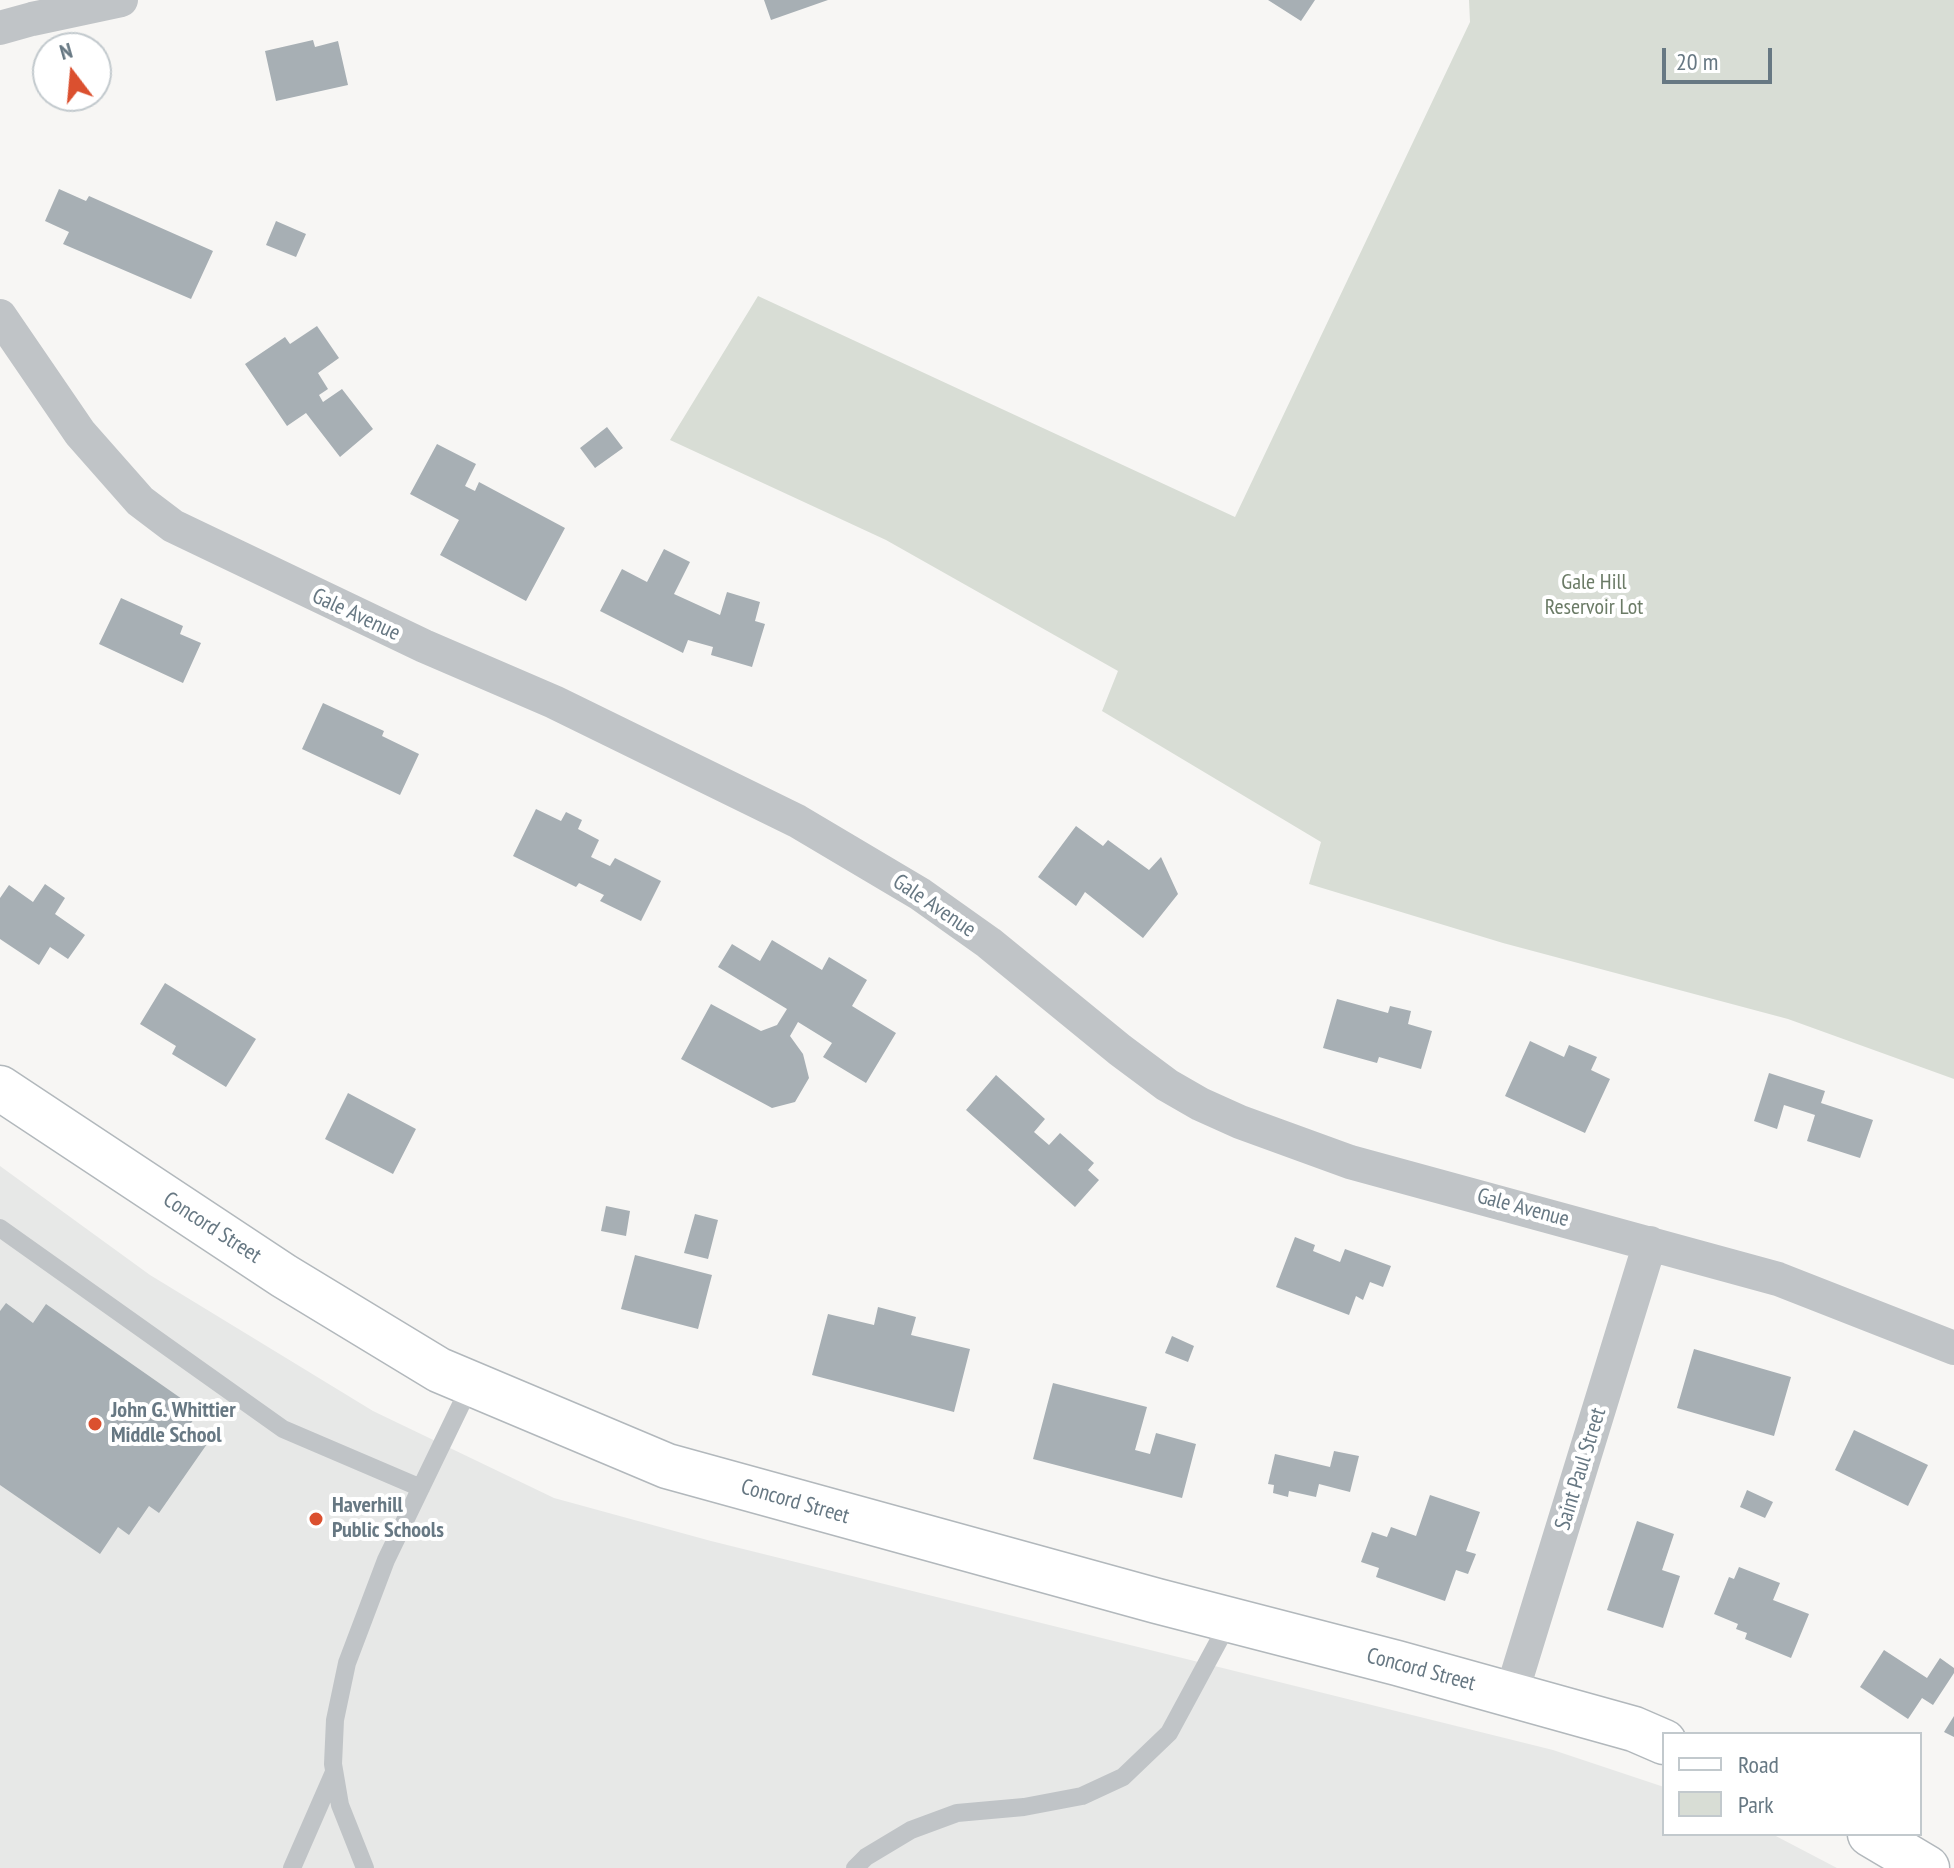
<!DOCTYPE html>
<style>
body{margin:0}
#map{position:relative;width:1954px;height:1868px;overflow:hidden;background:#f7f6f4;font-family:"PT Sans Narrow",sans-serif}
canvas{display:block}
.legend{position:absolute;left:1662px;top:1732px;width:260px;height:104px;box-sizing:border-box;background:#fff;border:2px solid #c2c9cd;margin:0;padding:10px 14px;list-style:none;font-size:24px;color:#677883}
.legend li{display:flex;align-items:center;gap:16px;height:40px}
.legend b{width:40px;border:2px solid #c2c9cd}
.north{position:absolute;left:32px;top:32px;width:80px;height:80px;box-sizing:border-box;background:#fff;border:2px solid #c2c9cd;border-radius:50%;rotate:344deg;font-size:22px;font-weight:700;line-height:32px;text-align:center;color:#677883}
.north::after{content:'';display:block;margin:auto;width:28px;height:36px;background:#db502f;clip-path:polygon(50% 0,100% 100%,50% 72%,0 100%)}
.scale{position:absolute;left:1662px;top:48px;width:110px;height:36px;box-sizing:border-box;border:4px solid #677883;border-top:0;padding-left:10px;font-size:24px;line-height:28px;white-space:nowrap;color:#677883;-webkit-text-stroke:6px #fff;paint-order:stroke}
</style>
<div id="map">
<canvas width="1954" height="1868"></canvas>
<ul class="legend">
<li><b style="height:10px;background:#fff"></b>Road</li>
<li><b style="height:22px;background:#d8ddd5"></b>Park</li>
</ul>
<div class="north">N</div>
<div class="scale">20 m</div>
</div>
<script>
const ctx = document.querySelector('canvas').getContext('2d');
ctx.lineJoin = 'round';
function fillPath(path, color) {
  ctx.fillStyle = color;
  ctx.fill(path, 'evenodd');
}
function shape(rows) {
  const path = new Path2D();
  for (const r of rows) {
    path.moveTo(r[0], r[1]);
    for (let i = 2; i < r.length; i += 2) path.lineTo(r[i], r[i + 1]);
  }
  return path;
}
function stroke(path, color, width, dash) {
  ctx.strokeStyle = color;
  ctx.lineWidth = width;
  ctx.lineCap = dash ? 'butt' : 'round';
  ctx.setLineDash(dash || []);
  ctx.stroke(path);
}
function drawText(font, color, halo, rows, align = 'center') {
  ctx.font = font + ' "PT Sans Narrow",sans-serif';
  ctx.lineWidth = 8;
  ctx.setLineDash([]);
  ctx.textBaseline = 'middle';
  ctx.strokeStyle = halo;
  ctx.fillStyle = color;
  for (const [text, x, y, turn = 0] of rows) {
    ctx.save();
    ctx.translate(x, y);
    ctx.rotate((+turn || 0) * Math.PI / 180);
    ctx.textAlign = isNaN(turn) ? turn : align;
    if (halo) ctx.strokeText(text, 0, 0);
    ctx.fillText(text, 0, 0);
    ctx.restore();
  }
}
const built = shape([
 [0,1166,150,1275,373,1411,554,1498,711,1541,1553,1750,1664,1787,1664,1834,1772,1834,1837,1868,0,1868]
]);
const green = shape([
 [1469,0,1954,0,1954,1079,1788,1019,1503,943,1309,884,1321,842,1102,711,1118,671,886,540,670,440,758,296,1235,517,1470,22]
]);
const building = shape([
 [764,0,828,0,771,20],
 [1268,0,1315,0,1301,21],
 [313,40,315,47,338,41,348,85,276,101,265,51],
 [59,189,86,201,89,196,213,251,191,299,63,244,69,232,45,221],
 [276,221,306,234,296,257,266,245],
 [317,326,339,358,318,373,328,389,319,395,323,402,342,389,373,429,340,457,306,413,287,426,245,364,285,337,290,344],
 [607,427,623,448,595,468,580,448],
 [437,444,476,464,465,486,475,491,479,482,565,528,526,601,440,555,459,520,410,494],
 [664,549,690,562,674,594,720,615,727,592,760,602,755,621,765,624,752,667,711,655,713,647,688,640,683,653,600,611,622,569,647,582],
 [121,598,183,626,180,634,201,643,183,683,99,644],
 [323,703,384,731,382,736,419,754,400,795,302,749],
 [536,809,561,821,566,812,582,820,578,829,599,840,591,857,610,866,615,858,661,881,641,921,600,901,604,895,579,883,576,887,513,856],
 [1076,826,1103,846,1108,840,1149,870,1161,857,1178,894,1143,938,1085,892,1076,906,1038,877],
 [45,884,65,898,55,914,85,935,68,959,50,947,39,965,0,939,0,898,9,885,33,902],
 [772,940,822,970,829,957,867,980,852,1006,896,1033,866,1083,823,1057,832,1043,798,1022,790,1036,803,1054,809,1078,795,1102,772,1108,681,1059,711,1004,761,1031,777,1025,787,1009,718,967,732,944,760,961],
 [165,983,256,1039,226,1087,172,1054,176,1046,140,1024],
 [1337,999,1388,1013,1390,1006,1411,1011,1408,1024,1432,1031,1421,1069,1379,1057,1377,1063,1323,1048],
 [1530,1041,1564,1057,1569,1045,1597,1057,1591,1070,1610,1079,1585,1133,1505,1096],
 [1769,1073,1825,1091,1821,1103,1873,1120,1860,1158,1807,1141,1815,1115,1784,1105,1777,1129,1754,1121],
 [996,1075,1045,1119,1034,1132,1049,1145,1060,1133,1094,1163,1088,1170,1099,1180,1075,1207,966,1110],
 [348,1093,416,1129,393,1174,325,1139],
 [606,1206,630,1211,626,1236,601,1231],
 [695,1214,718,1220,708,1259,684,1253],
 [1295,1237,1315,1245,1313,1251,1340,1262,1345,1249,1391,1266,1383,1287,1370,1282,1363,1300,1356,1296,1349,1315,1276,1287],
 [635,1255,712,1275,698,1329,621,1309],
 [6,1303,33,1323,46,1304,182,1399,176,1407,194,1419,186,1430,207,1444,159,1513,149,1506,129,1535,118,1527,100,1554,0,1485,0,1311],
 [878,1307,916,1317,911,1335,970,1349,954,1412,812,1375,828,1314,874,1325],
 [1172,1336,1194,1346,1188,1362,1165,1353],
 [1694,1349,1791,1377,1774,1436,1677,1408],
 [1053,1383,1147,1407,1135,1450,1150,1454,1156,1433,1196,1444,1182,1498,1033,1459],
 [1854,1430,1928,1465,1908,1506,1835,1470],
 [1334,1451,1359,1456,1350,1492,1319,1484,1316,1497,1289,1491,1288,1497,1273,1493,1274,1485,1268,1484,1275,1454,1330,1467],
 [1747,1490,1773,1502,1765,1518,1740,1507],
 [1430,1495,1480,1512,1466,1551,1476,1554,1468,1574,1456,1570,1445,1601,1376,1577,1379,1568,1361,1562,1372,1532,1387,1537,1391,1527,1416,1536],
 [1637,1521,1674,1534,1662,1570,1680,1576,1663,1628,1607,1610],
 [1739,1567,1780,1583,1773,1600,1809,1614,1791,1658,1745,1639,1747,1633,1736,1629,1738,1624,1714,1614,1729,1577,1734,1579],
 [1884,1650,1927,1678,1940,1658,1954,1668,1954,1673,1933,1705,1922,1698,1908,1719,1860,1687],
 [1954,1716,1954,1737,1944,1732]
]);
const service = shape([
 [0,1228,283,1429,421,1488],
 [292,1868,334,1772],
 [365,1868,340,1805,333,1764,335,1720,347,1663,386,1560,471,1384],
 [855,1868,866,1857,911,1830,957,1813,1024,1807,1082,1796,1123,1777,1169,1733,1230,1620]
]);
const minor = shape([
 [0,28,32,19,121,0],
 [0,316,80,433,140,501,173,526,424,646,554,702,797,821,920,894,989,943,1120,1050,1167,1085,1200,1104,1240,1122,1350,1162,1778,1279,1954,1348],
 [1511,1695,1650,1243]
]);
const secondary = shape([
 [0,1088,284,1276,439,1370,667,1466,1157,1601,1397,1663,1634,1729,1664,1742],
 [1870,1834,1927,1868]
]);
const markers = [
 [95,1424,8,"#db502f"],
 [316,1519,8,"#db502f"]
];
const parkNames = [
 ["Gale Hill",1594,583],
 ["Reservoir Lot",1594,608]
];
const streetNames = [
 ["Gale Avenue",356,615,25],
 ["Gale Avenue",934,906,34],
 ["Gale Avenue",1523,1208,15],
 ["Concord Street",212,1228,33],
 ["Saint Paul Street",1581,1469,-73],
 ["Concord Street",795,1502,16],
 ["Concord Street",1421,1670,15]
];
const poiNames = [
 ["John G. Whittier",111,1411],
 ["Middle School",111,1436],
 ["Haverhill",332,1506],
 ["Public Schools",332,1531]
];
fillPath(built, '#e7e8e7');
fillPath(green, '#d8ddd5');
fillPath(building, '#a7afb4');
stroke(secondary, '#b2b8bc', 47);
stroke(service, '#c0c4c7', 18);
stroke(minor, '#c0c4c7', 34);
stroke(secondary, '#fff', 44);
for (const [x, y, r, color] of markers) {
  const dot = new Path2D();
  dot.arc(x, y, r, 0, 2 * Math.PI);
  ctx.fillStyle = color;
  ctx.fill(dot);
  stroke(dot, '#fff', 3);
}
drawText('22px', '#6b7b66', '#fff', parkNames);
drawText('22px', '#677883', '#fff', streetNames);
drawText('bold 22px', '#677883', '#fff', poiNames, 'left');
</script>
